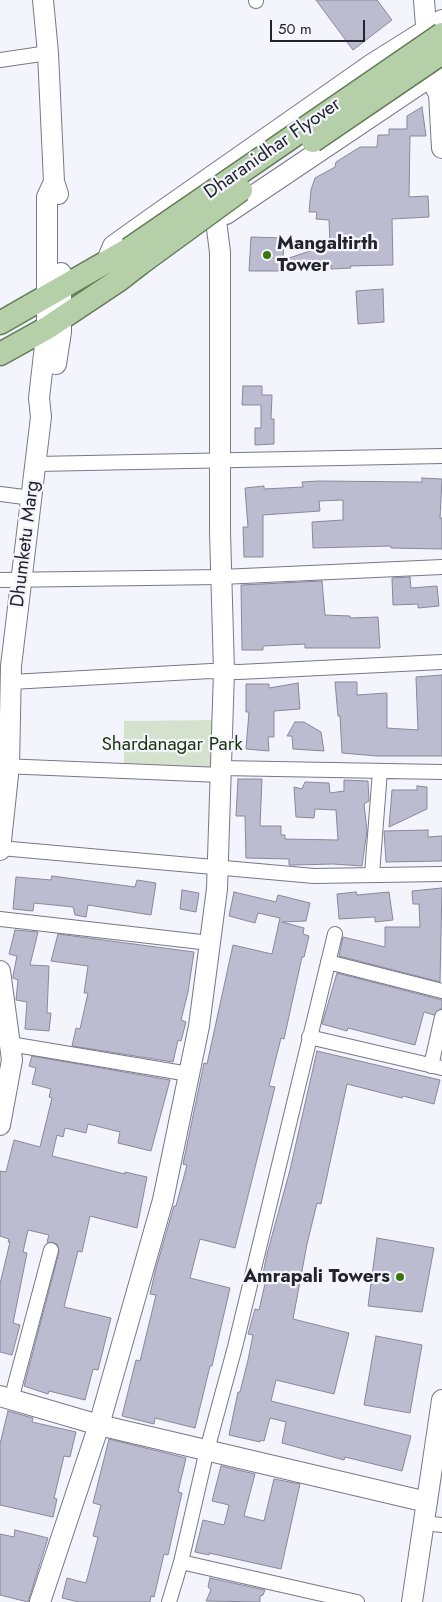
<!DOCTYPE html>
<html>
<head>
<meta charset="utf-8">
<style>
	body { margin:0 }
	#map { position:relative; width:442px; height:1602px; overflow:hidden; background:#f4f4fd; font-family:Jost,sans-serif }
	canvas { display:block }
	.scale { position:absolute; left:270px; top:20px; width:95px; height:22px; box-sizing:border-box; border:2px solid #23232b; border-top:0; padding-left:6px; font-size:15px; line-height:18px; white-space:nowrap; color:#23232b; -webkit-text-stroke:4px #f4f4fd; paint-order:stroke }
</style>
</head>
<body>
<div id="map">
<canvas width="442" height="1602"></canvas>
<div class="scale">50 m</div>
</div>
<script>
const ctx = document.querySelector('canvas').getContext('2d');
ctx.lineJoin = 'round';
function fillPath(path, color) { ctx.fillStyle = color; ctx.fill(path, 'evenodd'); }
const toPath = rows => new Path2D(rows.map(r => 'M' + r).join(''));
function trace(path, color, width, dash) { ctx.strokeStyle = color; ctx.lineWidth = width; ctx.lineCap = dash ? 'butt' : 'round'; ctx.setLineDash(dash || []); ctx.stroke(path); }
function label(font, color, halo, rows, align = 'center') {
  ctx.font = font + ' Jost,sans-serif'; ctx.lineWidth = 4.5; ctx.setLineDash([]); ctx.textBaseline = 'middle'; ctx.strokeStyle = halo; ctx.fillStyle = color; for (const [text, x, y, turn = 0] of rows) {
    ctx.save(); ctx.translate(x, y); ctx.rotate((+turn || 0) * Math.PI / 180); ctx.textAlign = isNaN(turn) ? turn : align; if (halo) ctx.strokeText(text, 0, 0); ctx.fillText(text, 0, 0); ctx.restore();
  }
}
const green = toPath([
	[220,720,218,770,124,768,124,721]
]);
const building = toPath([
	[316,0,377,0,392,20,353,50,316,0],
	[422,107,426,136,410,136,409,197,428,196,429,217,392,219,393,265,350,266,351,268,331,269,331,265,283,266,283,271,249,271,251,237,284,238,283,260,310,251,314,243,330,244,329,220,316,219,317,212,309,212,311,190,315,178,335,167,336,162,360,147,377,147,378,135,389,135,389,129,407,129,407,116,422,107],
	[383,289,384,322,358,324,356,291,383,289],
	[243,386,262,386,262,395,272,395,271,419,274,419,274,444,255,445,255,428,261,428,261,405,242,405,243,386],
	[422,478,442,479,440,518,442,518,442,549,391,548,391,546,313,548,312,522,343,520,343,500,319,501,320,511,263,515,263,557,244,557,243,527,248,527,245,488,264,486,264,489,303,487,302,482,319,481,422,482,422,478],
	[410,577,411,588,437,586,439,606,418,608,418,604,393,605,392,578,410,577],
	[322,581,325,615,350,616,350,618,378,617,380,648,305,648,305,644,263,646,263,650,242,650,241,585,322,581],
	[442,675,442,756,377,756,342,753,340,716,338,716,335,682,357,682,357,695,387,693,387,728,418,730,416,677,442,675],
	[298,683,300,709,274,711,274,737,268,737,269,751,246,749,249,712,246,712,246,684,269,684,269,688,298,683],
	[295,722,304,722,321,732,324,751,293,749,292,736,287,736,295,722],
	[238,779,262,779,260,826,281,826,281,835,285,835,285,839,338,840,336,810,315,809,314,818,296,817,294,787,302,789,305,782,329,783,330,793,344,791,344,780,368,781,369,801,364,804,367,831,362,866,333,864,294,865,289,865,289,859,246,858,245,816,236,816,238,779],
	[417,786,427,787,427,809,389,827,392,790,417,790,417,786],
	[428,830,428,837,442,836,442,861,386,862,384,831,428,830],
	[52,876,135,887,137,880,156,883,151,915,88,905,86,917,75,915,73,907,34,903,33,911,13,909,16,877,51,880,52,876],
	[442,888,440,982,339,956,343,937,385,947,385,927,420,927,419,904,413,904,412,891,442,888],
	[182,890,199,893,196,912,180,909,182,890],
	[234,892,276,902,278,895,310,903,306,921,282,922,304,928,303,934,309,936,304,957,302,957,284,1039,281,1038,269,1086,275,1087,235,1248,200,1239,190,1278,230,1288,212,1366,210,1366,195,1428,155,1418,154,1424,122,1416,136,1360,140,1361,156,1295,150,1294,156,1268,174,1206,176,1206,187,1165,183,1164,204,1063,207,1064,233,945,272,954,280,918,258,913,255,923,229,916,234,892],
	[356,892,357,895,389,892,393,920,375,922,375,917,339,919,337,894,356,892],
	[15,930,38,932,30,965,49,966,47,1013,51,1013,49,1031,25,1029,27,1002,16,1000,18,980,13,978,13,976,17,956,9,954,15,930],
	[58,934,194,952,188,992,181,1020,186,1022,181,1041,178,1040,173,1062,72,1046,76,1028,80,1029,88,993,84,993,88,966,51,961,58,934],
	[337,973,442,1000,442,1008,434,1015,424,1012,415,1045,348,1028,347,1031,322,1024,337,973],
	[317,1051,440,1080,434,1104,403,1096,402,1098,347,1084,321,1204,317,1203,307,1244,293,1319,349,1333,334,1394,276,1380,271,1401,411,1436,402,1471,345,1457,344,1460,282,1443,286,1422,270,1418,264,1441,260,1440,260,1442,229,1435,238,1392,240,1392,248,1360,253,1335,248,1334,255,1309,259,1310,265,1284,261,1283,267,1254,290,1170,317,1051],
	[32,1056,170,1080,151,1151,118,1143,120,1132,88,1124,86,1133,65,1128,63,1137,57,1135,52,1156,125,1174,125,1172,147,1177,137,1228,90,1216,82,1252,78,1251,64,1307,111,1318,98,1370,93,1369,85,1400,49,1391,48,1394,24,1386,59,1252,57,1244,47,1242,49,1235,28,1230,23,1252,27,1253,13,1323,20,1325,12,1355,0,1352,0,1284,10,1242,8,1242,9,1239,0,1236,0,1171,6,1172,14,1140,40,1147,52,1098,49,1097,51,1089,32,1084,36,1068,29,1066,32,1056],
	[377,1238,434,1248,422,1312,368,1306,377,1238],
	[376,1336,422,1345,410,1413,364,1405,376,1336],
	[8,1411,33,1418,32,1422,76,1432,70,1457,64,1456,54,1498,57,1499,53,1517,0,1505,0,1444,8,1411],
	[109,1439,186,1458,178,1492,182,1493,168,1555,164,1554,154,1597,151,1596,150,1602,79,1602,62,1598,67,1578,86,1583,98,1537,93,1536,101,1505,93,1503,109,1439],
	[221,1466,255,1474,244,1516,264,1521,274,1479,300,1484,281,1569,209,1553,209,1555,195,1552,203,1520,224,1525,229,1505,212,1501,221,1466],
	[15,1530,48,1538,28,1602,0,1595,0,1534,14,1537,15,1530],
	[210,1578,265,1590,263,1595,260,1596,260,1602,206,1601,211,1590,208,1587,210,1578]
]);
const street = toPath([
	[256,0,256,1],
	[0,60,48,53],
	[36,464,442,456],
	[0,494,32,498],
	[0,580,221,577,442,567],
	[11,682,211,671,239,672,442,662],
	[2,766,221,775],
	[221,768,442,772],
	[0,848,314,876,442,874],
	[372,874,380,771],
	[0,919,210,943],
	[328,962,442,991],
	[309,1037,442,1068],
	[10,1044,189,1074],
	[431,1066,442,1017],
	[11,1400,51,1250],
	[424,1523,442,1525],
	[181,1562,357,1602],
	[169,1602,181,1562,207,1450,235,1347,335,934]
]);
const secondary = toPath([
	[43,0,48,53,54,182,58,194],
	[424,0,430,77,439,94],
	[442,83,439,94,442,148],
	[226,214,442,69],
	[106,263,113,246,155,216,372,64,442,20],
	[56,364,61,332,61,273],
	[0,850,9,766,11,666,41,417,39,398,47,328,47,197,54,182],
	[0,971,12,1060,0,1125],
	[0,1396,99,1425,427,1502],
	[40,1602,99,1425,163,1200,199,1026,217,889,224,671,220,532,220,252,216,221],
	[412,1602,442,1400]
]);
const primary = toPath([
	[0,323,129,249],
	[0,354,47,328,119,280,141,263]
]);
const primaryBridge = toPath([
	[313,141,442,53],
	[129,249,442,34],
	[141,263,241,190]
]);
const markers = [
	[267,255,5,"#3a760c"],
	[400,1277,5,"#3a760c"]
];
const streetNames = [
	["Dharanidhar Flyover",273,149,-35],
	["Dhumketu Marg",26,544,-83]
];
const poiNames = [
	["Mangaltirth",277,244],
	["Tower",277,266],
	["Amrapali Towers",390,1277,"right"]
];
const parkNames = [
	["Shardanagar Park",172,745]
];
fillPath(green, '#d3e1cd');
fillPath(building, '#bcbcd0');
trace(building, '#88889b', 1);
trace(street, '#78778a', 16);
trace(secondary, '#78778a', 22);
trace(primary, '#627e57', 25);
trace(street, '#fff', 14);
trace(secondary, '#fff', 20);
trace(primary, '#b5cfa9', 22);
trace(primaryBridge, '#627e57', 25, []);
trace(primaryBridge, '#b5cfa9', 22);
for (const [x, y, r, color] of markers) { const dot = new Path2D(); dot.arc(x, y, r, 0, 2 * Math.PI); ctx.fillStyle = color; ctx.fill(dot); trace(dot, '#f4f4fd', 2); }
label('19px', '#23232b', '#f4f4fd', streetNames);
label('bold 19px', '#23232b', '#f4f4fd', poiNames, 'left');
label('19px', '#19330a', '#f4f4fd', parkNames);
</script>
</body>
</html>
